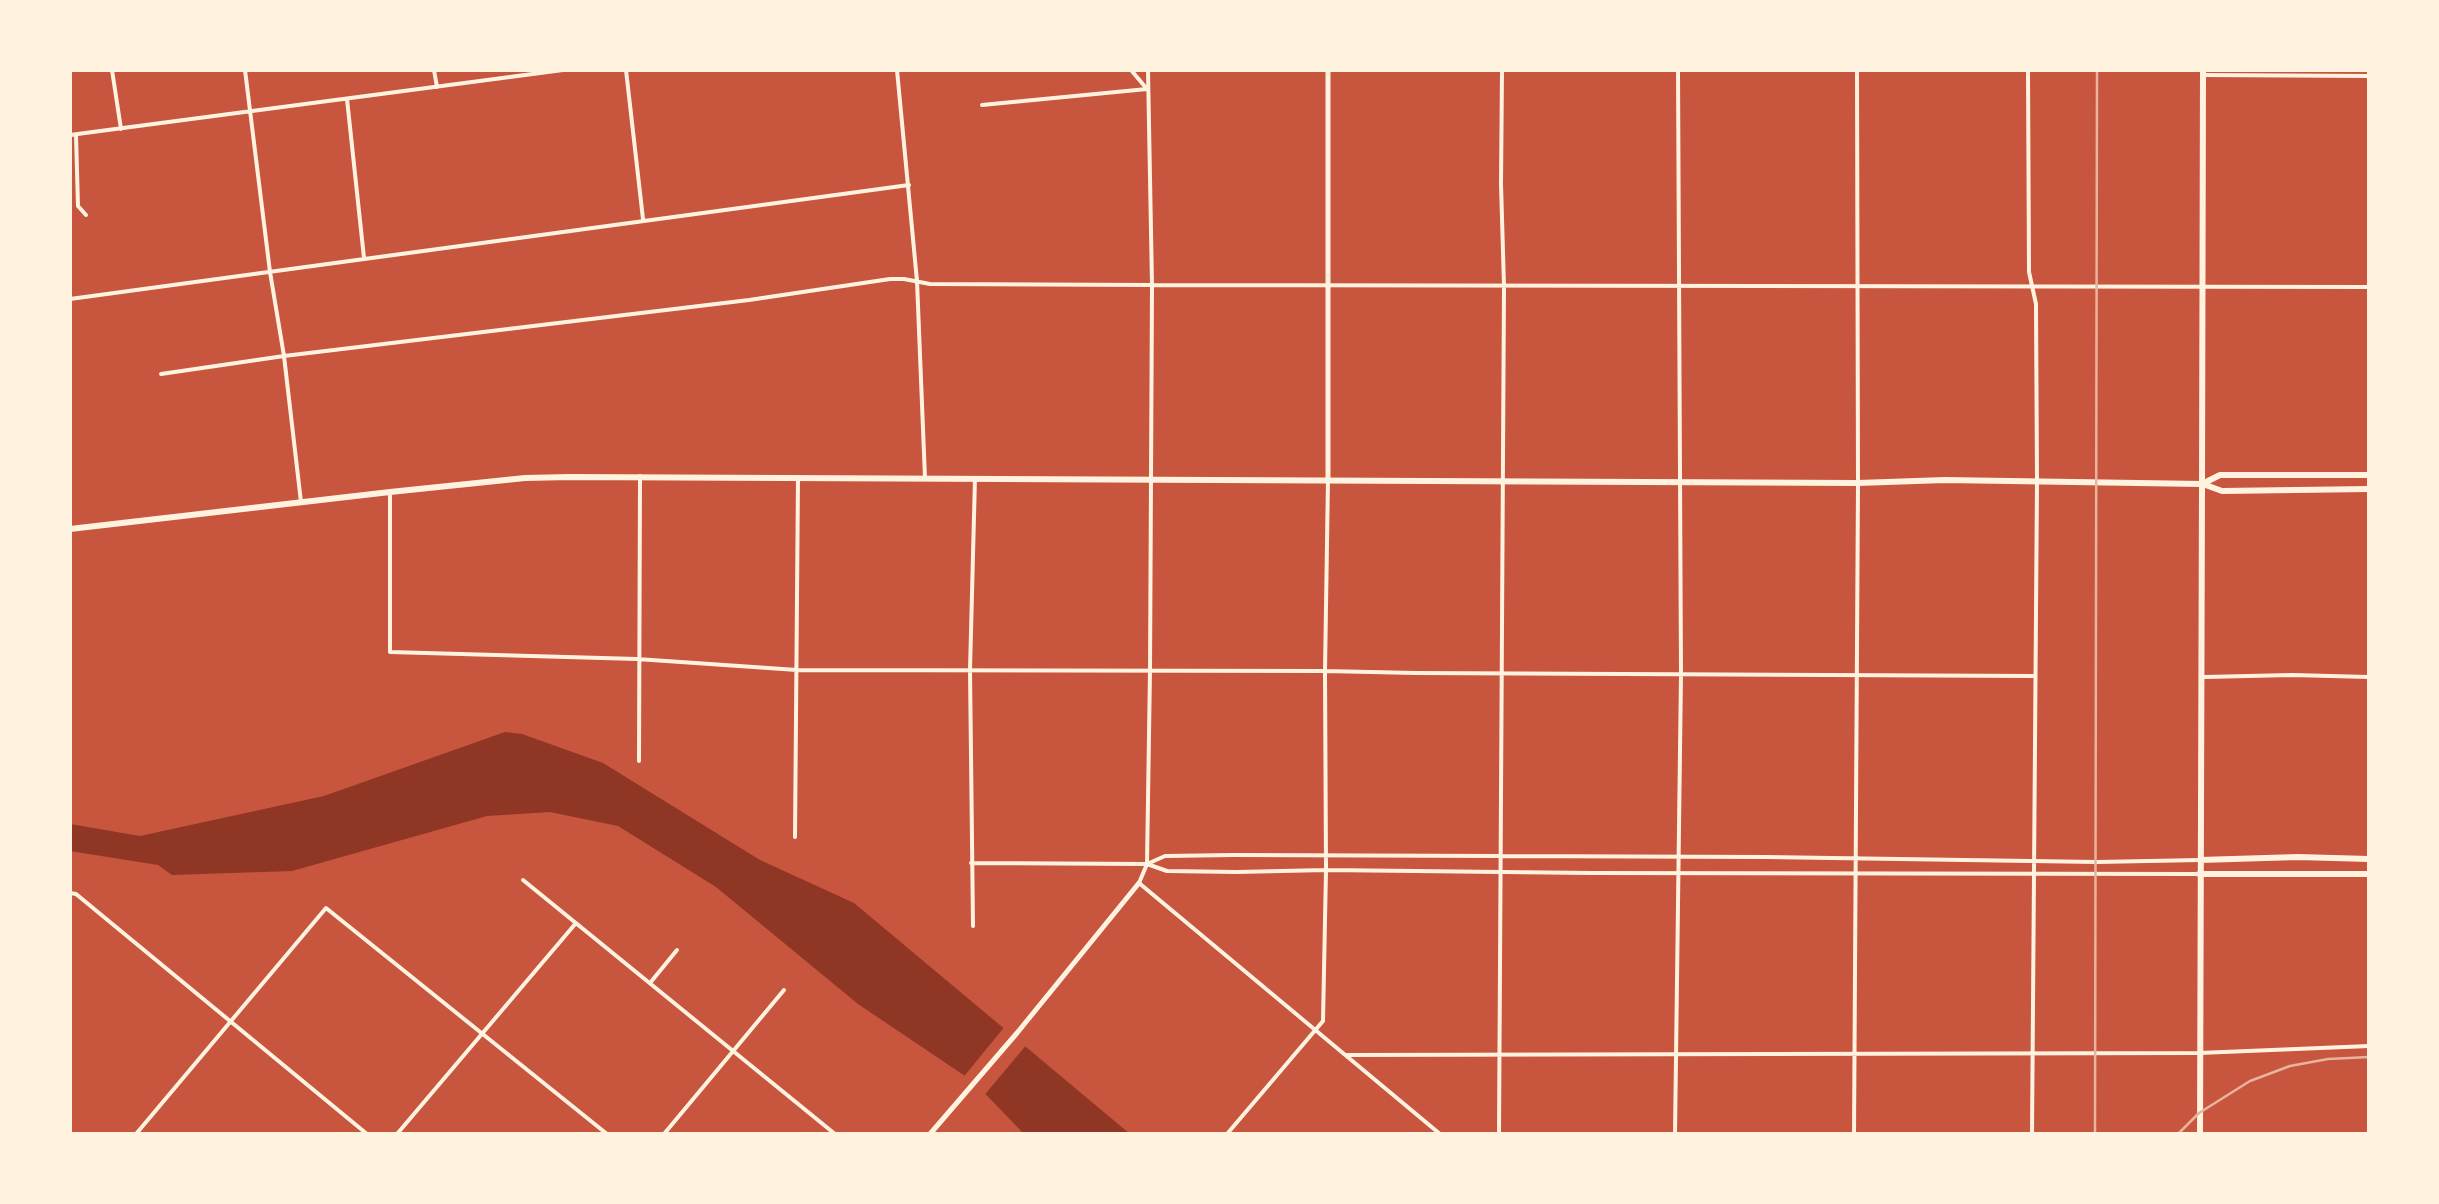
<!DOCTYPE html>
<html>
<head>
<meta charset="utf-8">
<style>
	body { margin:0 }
	#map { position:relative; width:2439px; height:1204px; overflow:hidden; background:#c8553d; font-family:"IBM Plex Sans",sans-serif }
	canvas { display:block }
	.frame { position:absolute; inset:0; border:72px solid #fff3e0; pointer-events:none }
</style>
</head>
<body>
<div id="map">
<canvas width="2439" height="1204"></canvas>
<div class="frame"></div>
</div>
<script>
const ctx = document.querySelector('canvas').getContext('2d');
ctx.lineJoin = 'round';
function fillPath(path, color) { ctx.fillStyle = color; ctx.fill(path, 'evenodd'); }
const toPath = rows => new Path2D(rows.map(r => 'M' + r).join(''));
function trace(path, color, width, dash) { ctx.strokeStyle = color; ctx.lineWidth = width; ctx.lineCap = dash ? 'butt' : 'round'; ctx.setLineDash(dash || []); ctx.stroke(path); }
const water = toPath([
	[505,732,522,734,603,763,760,860,854,903,1130,1134,1024,1134,974,1082,858,1004,716,887,618,826,550,812,487,816,292,871,172,875,158,865,70,851,70,824,140,836,324,796]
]);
const pier = toPath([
	[1006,1025,1028,1043,982,1098,961,1080]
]);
const minor = toPath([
	[112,70,121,129],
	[245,70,270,272,284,356,301,502],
	[434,70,437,87],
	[626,70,643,219],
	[897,70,917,281,925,478],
	[1131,70,1147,89],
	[1148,70,1152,285,1150,671,1147,864,1139,883,1440,1134],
	[2028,70,2029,272,2036,304,2037,482,2032,1134],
	[2204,75,2369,76],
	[347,99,364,258],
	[982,105,1147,89],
	[70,135,563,70],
	[76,135,78,206,86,215],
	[70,299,909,185],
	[161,374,284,356,749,300,890,279,904,279,930,284,1152,285,2369,287],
	[390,492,390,652,637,659,797,670,1325,671,1416,673,2035,676],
	[2204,677,2292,675,2369,677],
	[639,761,640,476],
	[795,837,798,477],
	[971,863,1147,864,1167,871,1237,872,1326,870,1591,873,2199,874],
	[1147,864,1165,856,1234,855,1766,857,2097,862,2200,860],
	[523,880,835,1134],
	[70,893,76,894,367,1134],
	[973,926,970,670,975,478],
	[650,983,677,950],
	[1346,1055,2199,1053,2369,1046],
	[136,1134,326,908,607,1134],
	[397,1134,576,923],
	[664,1134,784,990],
	[1227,1134,1323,1021,1326,870,1325,671,1328,479],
	[1499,1134,1504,286,1501,184,1502,70],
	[1675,1134,1681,674,1678,70],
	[1854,1134,1858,483,1857,70]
]);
const tertiary = toPath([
	[1328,479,1328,70],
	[930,1134,1017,1033,1139,883]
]);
const secondary = toPath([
	[2202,484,2220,475,2369,475],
	[2203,484,2222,491,2369,489],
	[2200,860,2298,857,2369,859],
	[2199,874,2369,874],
	[2200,1134,2202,484]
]);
const primary = toPath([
	[70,529,390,492,525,478,570,477,1858,483,1945,480,2202,484,2203,70]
]);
const rail = toPath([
	[2095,1134,2097,70],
	[2178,1134,2199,1113,2250,1081,2290,1066,2328,1059,2369,1057]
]);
fillPath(water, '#8f3625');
fillPath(pier, '#c8553d');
trace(minor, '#fff3e0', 4);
trace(tertiary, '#fff3e0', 5);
trace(secondary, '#fff3e0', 6);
trace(primary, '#fff3e0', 6);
trace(rail, '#e9b49f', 2.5);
</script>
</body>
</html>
